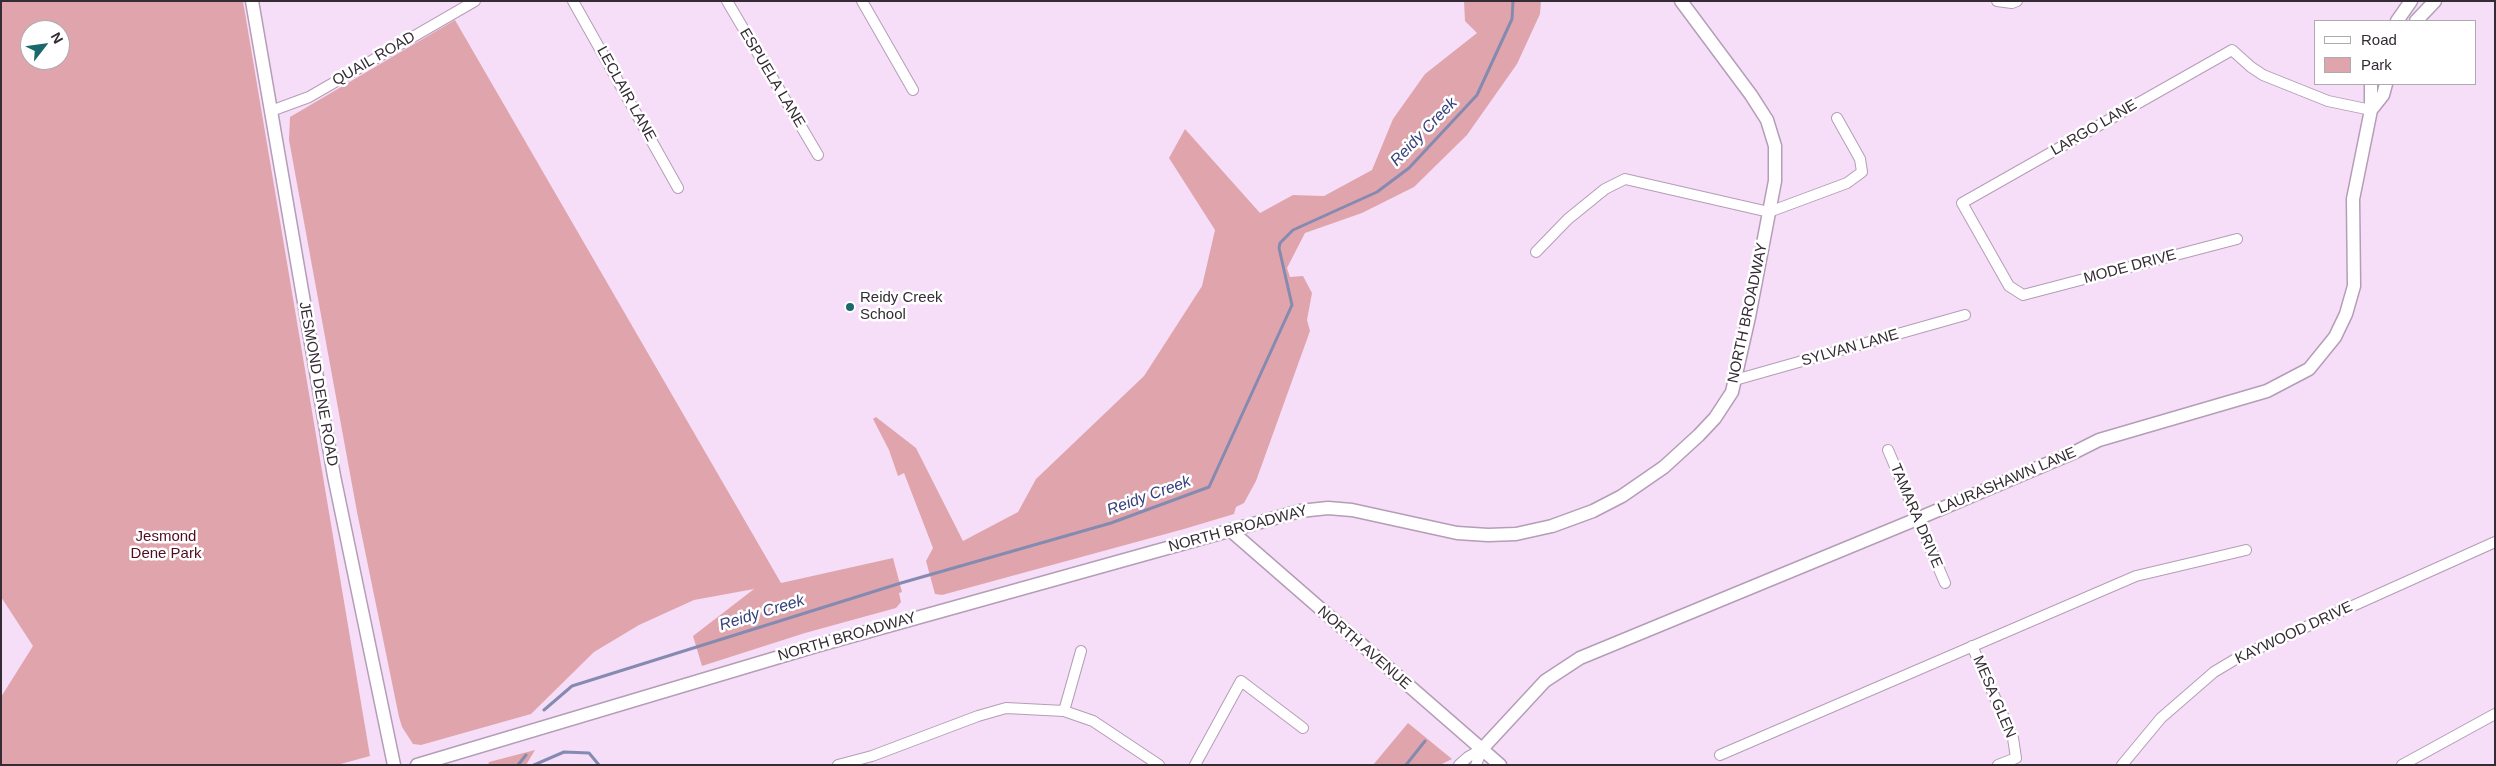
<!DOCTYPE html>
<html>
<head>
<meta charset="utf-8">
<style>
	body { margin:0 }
	#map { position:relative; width:2496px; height:766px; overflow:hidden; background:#f6def9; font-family:Helvetica,sans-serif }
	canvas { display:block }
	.frame { position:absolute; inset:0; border:2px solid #342b35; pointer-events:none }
	.legend { position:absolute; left:2314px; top:20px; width:162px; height:65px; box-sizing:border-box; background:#fff; border:1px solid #aeaaae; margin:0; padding:6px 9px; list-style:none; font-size:15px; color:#342b35 }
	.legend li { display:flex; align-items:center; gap:10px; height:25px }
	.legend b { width:25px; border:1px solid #aeaaae }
	.north { position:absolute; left:20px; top:20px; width:50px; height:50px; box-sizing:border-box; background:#fff; border:1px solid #aeaaae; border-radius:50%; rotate:60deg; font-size:14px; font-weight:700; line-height:20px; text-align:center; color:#342b35 }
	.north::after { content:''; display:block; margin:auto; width:18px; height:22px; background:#1a676c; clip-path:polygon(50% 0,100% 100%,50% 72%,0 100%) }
</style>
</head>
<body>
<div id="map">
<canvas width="2496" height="766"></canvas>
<div class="frame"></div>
<ul class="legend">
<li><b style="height:6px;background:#fff"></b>Road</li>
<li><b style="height:14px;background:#e0a5ac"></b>Park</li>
</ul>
<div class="north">N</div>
</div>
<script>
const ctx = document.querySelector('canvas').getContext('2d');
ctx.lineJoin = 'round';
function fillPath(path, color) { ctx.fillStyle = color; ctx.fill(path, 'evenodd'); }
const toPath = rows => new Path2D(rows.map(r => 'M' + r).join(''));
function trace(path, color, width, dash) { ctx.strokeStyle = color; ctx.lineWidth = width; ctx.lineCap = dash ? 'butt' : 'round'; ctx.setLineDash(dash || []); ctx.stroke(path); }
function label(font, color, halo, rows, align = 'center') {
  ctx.font = font + ' Helvetica,sans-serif'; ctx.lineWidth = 5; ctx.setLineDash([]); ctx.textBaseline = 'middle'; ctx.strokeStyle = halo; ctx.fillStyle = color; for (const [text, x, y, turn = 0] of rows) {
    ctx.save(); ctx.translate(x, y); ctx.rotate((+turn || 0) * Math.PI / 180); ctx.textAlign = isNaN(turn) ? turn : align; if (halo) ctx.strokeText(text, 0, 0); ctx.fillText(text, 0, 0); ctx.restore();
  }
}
const green = toPath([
	[1,1,243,1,370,756,337,765,1,765,1,697,33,646,1,597],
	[30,30,60,30,60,60,30,60],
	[1464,1,1541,1,1540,14,1517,64,1467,135,1414,187,1362,213,1305,233,1287,268,1290,277,1303,276,1312,293,1307,320,1310,331,1256,481,1244,503,1236,507,1234,514,1184,529,942,595,935,594,926,561,933,548,904,473,898,476,889,450,873,419,876,417,916,448,963,541,1018,512,1036,479,1144,376,1202,286,1215,230,1169,158,1185,129,1260,213,1293,195,1324,196,1372,170,1393,119,1425,74,1477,33,1465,21],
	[455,20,781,583,893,558,902,592,899,593,901,602,896,608,805,633,702,666,693,636,754,589,694,600,639,625,594,652,531,714,421,745,413,744,402,727,399,717,357,512,289,140,290,117],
	[1408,723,1452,759,1440,765,1373,765],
	[535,750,526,765,488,765,489,762]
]);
const stream = toPath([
	[544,710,572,686,901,583,1111,523,1209,487,1292,305,1279,248,1280,243,1293,230,1377,192,1409,168,1477,95,1512,19,1513,1],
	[518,765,526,755],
	[534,765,564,752,589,753,599,765],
	[1406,765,1425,741]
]);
const minor = toPath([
	[573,1,678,188],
	[727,1,818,155],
	[862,1,913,90],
	[1997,1,2012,3,2017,1],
	[271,111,309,97,475,1],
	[2237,239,2023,295,2009,286,1962,203,2232,50,2251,67,2263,75,2328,101,2371,110],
	[1536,252,1568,219,1605,189,1625,179,1769,212,1847,183,1862,172,1860,159,1837,118],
	[1735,380,1965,315],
	[1888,450,1945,583],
	[1972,646,2013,738,2016,758,1998,765],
	[1064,711,1081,651],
	[1720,755,2136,576,2246,550],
	[838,765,872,756,978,716,1006,708,1064,711,1093,721,1159,765],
	[1195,765,1241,681,1303,728],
	[1459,765,1468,757,1482,749],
	[1476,765,1482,749],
	[2122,765,2161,718,2214,672,2239,657,2495,542],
	[2402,765,2495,714]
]);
const tertiary = toPath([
	[252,1,334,476,394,765],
	[2397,21,2411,1],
	[2416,21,2435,1],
	[2371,110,2383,95,2386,84],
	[1230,530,1500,765],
	[1482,749,1545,681,1580,658,1917,519,2075,452,2099,440,2267,391,2309,369,2335,337,2346,314,2354,286,2353,199,2371,110,2371,84],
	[417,765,816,646,1300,511,1328,508,1352,510,1457,533,1488,535,1516,534,1552,526,1593,511,1622,496,1664,467,1699,435,1715,418,1732,392,1749,317,1775,181,1775,146,1767,120,1751,95,1681,1]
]);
const markers = [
	[850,307,5,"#1a676c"]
];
const streetNames = [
	["QUAIL ROAD",374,59,-30],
	["ESPUELA LANE",772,78,59],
	["LECLAIR LANE",626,94,61],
	["LARGO LANE",2094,128,-30],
	["MODE DRIVE",2130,267,-15],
	["NORTH BROADWAY",1748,313,-78],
	["SYLVAN LANE",1850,348,-16],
	["JESMOND DENE ROAD",318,384,80],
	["LAURASHAWN LANE",2007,481,-23],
	["TAMARA DRIVE",1916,516,67],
	["NORTH BROADWAY",1238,529,-15],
	["KAYWOOD DRIVE",2294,633,-25],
	["NORTH BROADWAY",847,637,-16],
	["NORTH AVENUE",1364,648,41],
	["MESA GLEN",1994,697,67]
];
const poiNames = [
	["Reidy Creek",860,298],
	["School",860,315]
];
const parkNames = [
	["Jesmond",166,537],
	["Dene Park",166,554]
];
const waterNames = [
	["Reidy Creek",1424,132,-46],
	["Reidy Creek",1149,496,-20],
	["Reidy Creek",762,613,-17]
];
fillPath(green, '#e0a5ac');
trace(stream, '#848ab0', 3);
trace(minor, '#b49db6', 12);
trace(tertiary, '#b49db6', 15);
trace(minor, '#fff', 10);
trace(tertiary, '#fff', 12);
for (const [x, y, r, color] of markers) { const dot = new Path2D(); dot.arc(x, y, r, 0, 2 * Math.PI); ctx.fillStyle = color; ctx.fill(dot); trace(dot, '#fff', 2); }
label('15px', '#342b35', '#fff', streetNames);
label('15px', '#342b35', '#fff', poiNames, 'left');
label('15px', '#520b1e', '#fff', parkNames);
label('italic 16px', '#36407c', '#fff', waterNames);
</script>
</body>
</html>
